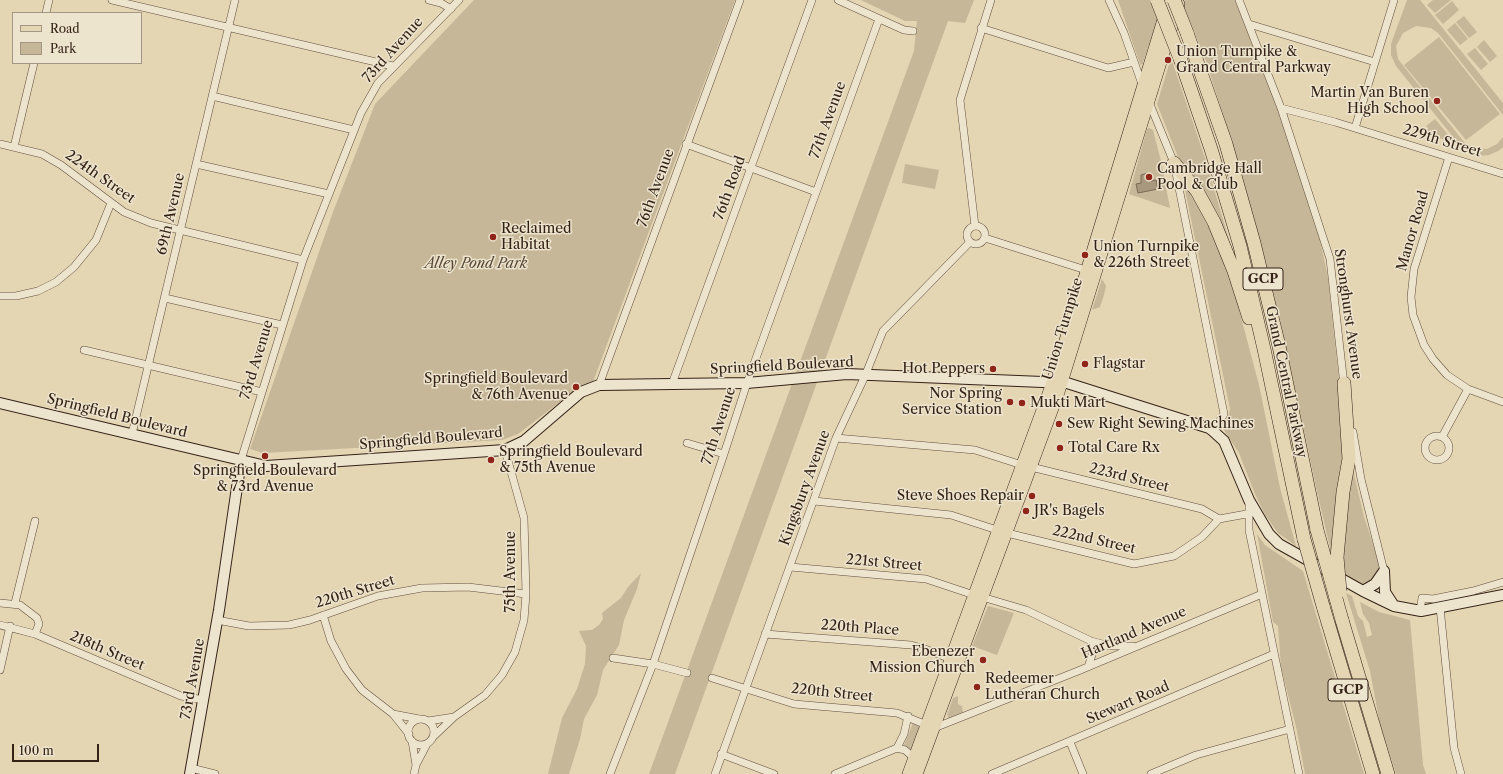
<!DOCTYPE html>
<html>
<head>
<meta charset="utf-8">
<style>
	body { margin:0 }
	#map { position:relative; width:1503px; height:774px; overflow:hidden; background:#e4d5b3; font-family:"Libre Caslon Text",serif }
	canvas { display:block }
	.legend { position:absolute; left:12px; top:12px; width:130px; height:52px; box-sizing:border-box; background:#ede4ce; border:1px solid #a39685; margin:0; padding:5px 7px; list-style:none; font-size:12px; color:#342217 }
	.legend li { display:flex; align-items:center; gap:8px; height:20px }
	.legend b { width:20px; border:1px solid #a39685 }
	.scale { position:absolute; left:12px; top:744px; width:87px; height:18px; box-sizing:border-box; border:2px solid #342217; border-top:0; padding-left:5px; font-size:12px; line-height:14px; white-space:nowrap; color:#342217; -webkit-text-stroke:3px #ede4ce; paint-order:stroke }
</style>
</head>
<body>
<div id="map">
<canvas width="1503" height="774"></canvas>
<ul class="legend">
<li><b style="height:5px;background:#e4d5b3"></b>Road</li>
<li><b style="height:11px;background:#c6b798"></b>Park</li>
</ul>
<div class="scale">100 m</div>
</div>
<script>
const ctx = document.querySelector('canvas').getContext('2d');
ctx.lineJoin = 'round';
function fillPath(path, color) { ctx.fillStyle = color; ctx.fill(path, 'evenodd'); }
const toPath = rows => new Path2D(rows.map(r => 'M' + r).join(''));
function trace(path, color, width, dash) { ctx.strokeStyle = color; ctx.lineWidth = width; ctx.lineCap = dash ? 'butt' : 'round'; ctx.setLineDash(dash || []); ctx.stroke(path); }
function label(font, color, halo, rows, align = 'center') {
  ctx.font = font + ' "Libre Caslon Text",serif'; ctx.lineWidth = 3; ctx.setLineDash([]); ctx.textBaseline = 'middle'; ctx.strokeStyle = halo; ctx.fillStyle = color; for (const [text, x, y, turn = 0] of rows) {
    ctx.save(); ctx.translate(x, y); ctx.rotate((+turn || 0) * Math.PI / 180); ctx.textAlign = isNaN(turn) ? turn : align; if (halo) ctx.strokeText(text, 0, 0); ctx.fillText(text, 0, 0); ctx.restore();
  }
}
const green = toPath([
	[474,0,735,0,593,382,578,388,518,434,502,440,263,453,250,449,333,212,375,104],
	[861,0,974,0,965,23,948,21,675,774,649,774,914,51,917,21,905,21],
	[1118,0,1164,0,1142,65,1140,64],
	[1185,0,1235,0,1283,118,1320,240,1328,278,1347,454,1333,553,1331,552,1318,496,1281,323,1242,175,1206,61,1183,4],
	[1407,0,1420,0,1503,103,1503,115,1438,33,1431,28,1416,26,1403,33,1396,46,1398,59,1464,142,1474,148,1487,149,1497,144,1503,137,1503,147,1498,151,1489,155,1479,156,1462,148,1396,66,1391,55,1391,44],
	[1433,0,1451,0,1435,13,1427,5],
	[1452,1,1459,10,1443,24,1435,15],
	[1464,16,1477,32,1469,38,1456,22],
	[1455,23,1468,39,1460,45,1447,30],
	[1439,37,1500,114,1466,140,1404,65],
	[1484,40,1497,56,1490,62,1477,47],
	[1475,48,1488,64,1481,70,1467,54],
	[1171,58,1205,158,1234,257,1178,157,1157,104],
	[1435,119,1450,137,1449,141,1426,134,1428,128,1426,126],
	[1149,128,1153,130,1161,161,1170,208,1129,194,1147,129],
	[905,164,939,170,935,189,902,183],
	[1187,183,1225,257,1259,385,1280,488,1296,546,1278,533,1264,513,1255,494,1239,453,1224,430,1224,426,1228,418,1230,409,1184,185],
	[1102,279,1106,286,1104,295,1100,307,1092,310],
	[1353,470,1364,517,1381,568,1369,585,1361,584,1343,574,1342,533],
	[1257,534,1265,545,1303,571,1364,774,1305,774,1297,731,1281,667,1278,626,1273,622],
	[641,573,637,589,624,620,619,645,603,670,597,695,584,719,580,739,569,774,548,774,562,718,577,689,585,664,586,646,579,631,592,630,599,625,603,619,602,613,621,598,628,587],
	[1346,593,1352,596,1358,616,1363,621,1367,637,1372,635,1369,623,1363,614,1360,602,1379,612,1410,620,1423,765,1426,774,1396,774,1380,724,1370,671],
	[988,606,1014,613,997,655,972,646],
	[958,696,958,704,962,706,963,713,950,719,947,715,953,698],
	[913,723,920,726,911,751,904,745]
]);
const water = toPath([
	[1148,173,1151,181,1156,180,1158,189,1138,193,1136,184,1141,183,1141,175,1148,173]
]);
const street = toPath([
	[112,0,393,66],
	[429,0,441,3,451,9],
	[838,0,904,30,913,31],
	[1109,0,1124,33,1143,87],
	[1239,0,1281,108,1330,259,1344,385],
	[46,13,49,0],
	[1249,24,1375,62],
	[981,28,1108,68,1134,62],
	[212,96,354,130],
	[1149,102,1174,163,1224,414,1213,431],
	[1281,108,1335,122,1503,174],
	[1355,128,1394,0],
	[0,144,42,154,61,165,124,212,151,223,303,260],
	[686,144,816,192],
	[14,147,34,63],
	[1449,157,1414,269,1411,297,1413,315,1424,345,1433,359,1447,375,1468,389,1503,402],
	[196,164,329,194],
	[975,226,960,100,991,0],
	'967 235a9 9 0 1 1 18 0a9 9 0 1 1-18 0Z',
	[985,238,1089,271],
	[0,296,16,296,38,291,56,282,74,267,96,240,111,203],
	[165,298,282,325],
	[84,350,262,392],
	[672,384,812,0],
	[599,385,740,0],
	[1353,432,1361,479,1384,571],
	[132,434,235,0],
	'1425 448a12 12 0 1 1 24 0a12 12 0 1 1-24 0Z',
	[1442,437,1468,389],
	[836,438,975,450,1022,465],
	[687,443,724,454],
	[241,460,303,260,361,113,378,83,459,0],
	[1031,467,1202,509,1219,519],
	[814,501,951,515,997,530],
	[1249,501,1249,530,1299,774],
	[1007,533,1134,564,1174,556,1202,537,1219,519,1252,513],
	[790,567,926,579,974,595],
	[982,597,1026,610,1091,641,1110,646,1133,646],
	[0,603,20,605,37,618,39,624,35,634],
	[15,603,35,521],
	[1440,607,1454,748,1461,774],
	[1420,611,1422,598,1433,599,1473,591,1503,582],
	[323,615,331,641,346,669,362,690,393,714],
	[217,620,249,626,289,625,310,620,378,596,422,588,468,587,526,594],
	[0,625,35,634,181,696,204,700],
	[765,634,911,645,925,649,951,659],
	[613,658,653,664,687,673],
	[1088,667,1092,655,1091,641],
	[0,670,10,626],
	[712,678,794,704,897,713,934,728,1078,671,1262,594],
	[454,717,485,695,502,675,515,652,524,620,526,594,524,518,505,450],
	'408 732a13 13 0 1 1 26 0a13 13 0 1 1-26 0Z',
	[428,721,454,717,434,736],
	[409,734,393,714,419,719],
	[412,741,416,765,427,744],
	[1070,742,1083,774],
	[897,748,904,734,908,716],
	[721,754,774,774],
	[191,768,215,774],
	[414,774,416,765],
	[610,774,653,664,724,454,747,383,879,19],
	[715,774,836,438,865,376,883,331,970,242],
	[835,774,897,748,905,750,914,758],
	[992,774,1274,654],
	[1151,774,1196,755,1290,729]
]);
const secondary = toPath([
	[0,403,266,466,505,450,524,441,581,392,599,385,747,383,847,374,1067,383,1209,428,1213,431,1224,441,1249,500,1269,534,1279,544,1363,591,1394,606,1421,611,1503,595],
	[1384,571,1385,592,1394,606],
	[1363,591,1375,584,1384,571],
	[190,774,219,610,241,460]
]);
const primary = toPath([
	[908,774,1052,383,1169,0],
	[917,774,1059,392,1179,4]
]);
const highway = toPath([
	[1187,33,1226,144,1254,243,1279,346,1317,530],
	[1181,61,1211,149,1240,246,1264,349,1304,539],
	[1174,163,1197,191,1214,222,1234,271,1249,318],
	[1337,557,1343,492,1349,459,1344,383],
	[1323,606,1373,774],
	[1342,620,1388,774]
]);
const highwayBridge = toPath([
	[1157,0,1181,61],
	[1174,0,1187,33],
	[1317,530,1342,620],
	[1304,539,1323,606],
	[1337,557,1340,591]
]);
const markers = [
	[1168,60,4,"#8f2418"],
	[1437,101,4,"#8f2418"],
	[1149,177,4,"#8f2418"],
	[493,237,4,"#8f2418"],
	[1085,255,4,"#8f2418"],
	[1085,364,4,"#8f2418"],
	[993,369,4,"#8f2418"],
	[576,387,4,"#8f2418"],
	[1010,402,4,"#8f2418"],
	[1022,403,4,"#8f2418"],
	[1059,424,4,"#8f2418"],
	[1060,448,4,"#8f2418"],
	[265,456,4,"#8f2418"],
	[491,460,4,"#8f2418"],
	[1032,496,4,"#8f2418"],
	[1026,511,4,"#8f2418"],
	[983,660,4,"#8f2418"],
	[977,687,4,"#8f2418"]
];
const shields = [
	[1263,279,40],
	[1348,690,40]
];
const shieldNames = [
	["GCP",1263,279],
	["GCP",1348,690]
];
const streetNames = [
	["73rd Avenue",393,50,-48],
	["77th Avenue",828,120,-70],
	["229th Street",1442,141,17],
	["224th Street",100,177,35],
	["76th Avenue",656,188,-70],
	["76th Road",730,188,-70],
	["69th Avenue",171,214,-77],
	["Manor Road",1413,231,-74],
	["Stronghurst Avenue",1348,314,82],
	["Union Turnpike",1063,329,-73],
	["73rd Avenue",257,360,-73],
	["Springfield Boulevard",782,366,-3],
	["Grand Central Parkway",1286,382,78],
	["Springfield Boulevard",117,416,14],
	["77th Avenue",719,426,-72],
	["Springfield Boulevard",431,439,-5],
	["223rd Street",1129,478,14],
	["Kingsbury Avenue",805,488,-70],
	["222nd Street",1094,540,13],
	["221st Street",884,563,5],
	["75th Avenue",511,572,-90],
	["220th Street",355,592,-17],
	["220th Place",860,628,4],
	["Hartland Avenue",1134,633,-23],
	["218th Street",107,651,23],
	["73rd Avenue",193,679,-80],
	["220th Street",832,693,6],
	["Stewart Road",1128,703,-23]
];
const poiNames = [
	["Union Turnpike &",1176,52],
	["Grand Central Parkway",1176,68],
	["Martin Van Buren",1429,93,"right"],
	["High School",1429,109,"right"],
	["Cambridge Hall",1157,169],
	["Pool & Club",1157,185],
	["Reclaimed",501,229],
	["Habitat",501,245],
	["Union Turnpike",1093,247],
	["& 226th Street",1093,263],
	["Flagstar",1093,364],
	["Hot Peppers",985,369,"right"],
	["Springfield Boulevard",568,379,"right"],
	["& 76th Avenue",568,395,"right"],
	["Nor Spring",1002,394,"right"],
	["Service Station",1002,410,"right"],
	["Mukti Mart",1030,403],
	["Sew Right Sewing Machines",1067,424],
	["Total Care Rx",1068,448],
	["Springfield Boulevard",499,452],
	["& 75th Avenue",499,468],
	["Springfield Boulevard",265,471,"center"],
	["& 73rd Avenue",265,487,"center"],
	["Steve Shoes Repair",1024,496,"right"],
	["JR's Bagels",1034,511],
	["Ebenezer",975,652,"right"],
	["Mission Church",975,668,"right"],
	["Redeemer",985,679],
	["Lutheran Church",985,695]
];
const parkNames = [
	["Alley Pond Park",476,264]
];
fillPath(green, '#c6b798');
fillPath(water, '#a8987e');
trace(water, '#7a6955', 1);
trace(street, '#604f3e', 8);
trace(secondary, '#342217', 12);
trace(primary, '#342217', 12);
trace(highway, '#342217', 14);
trace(street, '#ede4ce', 7);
trace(secondary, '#ede4ce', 10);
trace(primary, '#e4d5b3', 11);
trace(highway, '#e4d5b3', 13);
trace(highwayBridge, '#342217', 14, []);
trace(highwayBridge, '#e4d5b3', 13);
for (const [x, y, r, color] of markers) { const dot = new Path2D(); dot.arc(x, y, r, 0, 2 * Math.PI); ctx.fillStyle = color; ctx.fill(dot); trace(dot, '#ede4ce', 1.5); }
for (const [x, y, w] of shields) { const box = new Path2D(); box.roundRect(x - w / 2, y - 11, w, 22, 3); ctx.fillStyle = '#ede4ce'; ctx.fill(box); trace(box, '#342217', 1); }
label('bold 13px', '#342217', null, shieldNames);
label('14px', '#342217', '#ede4ce', streetNames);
label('14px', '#342217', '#ede4ce', poiNames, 'left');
label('italic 14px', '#584737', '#ede4ce', parkNames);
</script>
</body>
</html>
